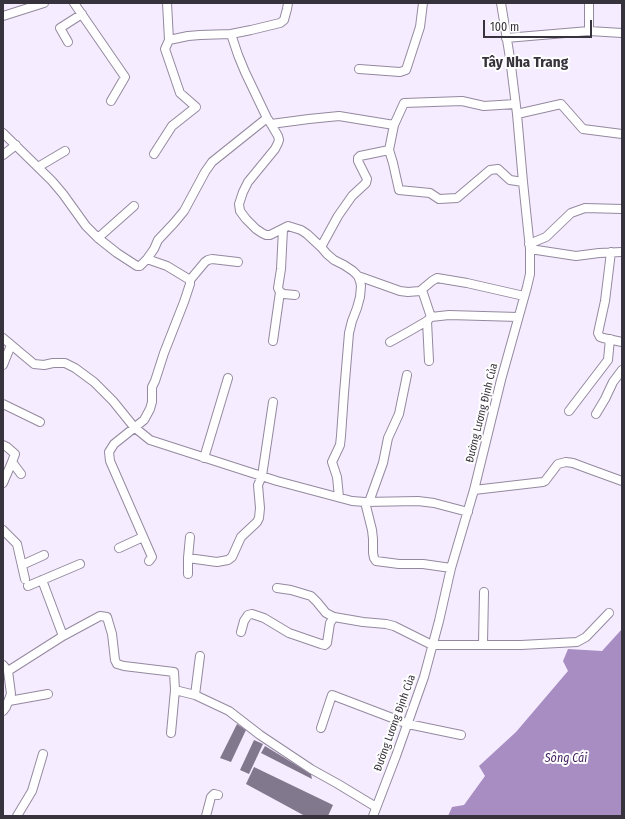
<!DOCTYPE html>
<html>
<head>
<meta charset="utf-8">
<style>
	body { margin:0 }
	#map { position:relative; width:625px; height:819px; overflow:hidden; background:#f5ecff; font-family:"Fira Sans Condensed",sans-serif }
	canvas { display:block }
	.frame { position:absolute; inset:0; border:4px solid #37333c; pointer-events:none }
	.scale { position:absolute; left:483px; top:20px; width:109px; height:18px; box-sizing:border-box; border:2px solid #37333c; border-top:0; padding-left:5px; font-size:12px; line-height:14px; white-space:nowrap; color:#37333c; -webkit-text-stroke:3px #fff; paint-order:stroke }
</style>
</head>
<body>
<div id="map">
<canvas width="625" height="819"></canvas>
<div class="frame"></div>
<div class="scale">100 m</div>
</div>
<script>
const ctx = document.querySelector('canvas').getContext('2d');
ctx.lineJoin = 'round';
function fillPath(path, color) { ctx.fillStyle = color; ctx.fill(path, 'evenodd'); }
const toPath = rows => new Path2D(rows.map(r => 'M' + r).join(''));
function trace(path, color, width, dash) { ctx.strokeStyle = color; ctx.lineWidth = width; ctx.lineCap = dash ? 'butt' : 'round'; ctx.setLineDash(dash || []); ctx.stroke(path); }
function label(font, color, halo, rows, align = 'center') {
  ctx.font = font + ' "Fira Sans Condensed",sans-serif'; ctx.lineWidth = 4; ctx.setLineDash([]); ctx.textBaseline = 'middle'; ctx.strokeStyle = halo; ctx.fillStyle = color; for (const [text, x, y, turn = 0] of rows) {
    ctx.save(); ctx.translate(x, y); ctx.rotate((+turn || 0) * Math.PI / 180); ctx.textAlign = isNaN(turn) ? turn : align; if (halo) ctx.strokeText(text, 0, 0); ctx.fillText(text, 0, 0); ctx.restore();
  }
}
const water = toPath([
	[622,629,622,816,448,816,452,807,464,805,485,776,479,766,516,732,568,671,563,661,568,649,602,651]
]);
const building = toPath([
	[237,724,246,730,231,762,220,758],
	[254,740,263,744,249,774,240,770],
	[265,746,311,774,312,779,261,753],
	[254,767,333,805,328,816,305,816,246,784]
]);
const minor = toPath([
	[74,3,125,77,111,101],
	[288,3,287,9,284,20,280,23,251,30,231,34,238,55,245,72,267,118,271,124,278,136,279,140,278,143,275,149,248,182,243,192,239,204,240,211,246,219,256,229,262,233,266,235,270,235,288,226,301,230,307,234,321,247,327,254,334,260,344,265,353,271,358,276,360,281,361,286,360,297,357,308,352,321,349,333,344,393,341,436,340,445,332,462,337,477,339,497],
	[589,3,589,31],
	[3,16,44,3],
	[506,38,589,31,622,33],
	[169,40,188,36,200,35,231,34],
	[68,42,60,28,82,14],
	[359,69,400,72,406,70,420,27,423,3],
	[517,114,561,104,583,129,622,134],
	[271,124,309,119,339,116,394,125,404,103,462,101,484,106,515,104],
	[394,125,389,150,393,163,399,190,430,193,439,199,457,198,490,170,498,169,510,180,523,182],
	[3,133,52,181,63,194,86,226,98,238,117,253,137,266,140,266,147,259,167,266,190,280,190,284,184,302,164,353,155,381,152,387,152,402,150,409,144,420,114,444,109,452,110,461,152,557,149,561],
	[154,154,172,126,196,107,180,93,165,49,169,40,167,3],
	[3,155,16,145],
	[38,167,65,151],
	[283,229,281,269,278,288,280,292,284,294,295,295],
	[98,238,134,206],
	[529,244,546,237,571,213,585,208,622,209],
	[321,247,338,216,352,196,366,183,367,179,358,161,358,158,360,156,389,150],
	[530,249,576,256,599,253,622,252],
	[611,252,605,301,598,333,600,337,603,338,622,342],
	[147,259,154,249,158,240,174,223,184,211,205,172,212,162,267,118],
	[358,276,400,291,408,292,420,291,432,281,437,278,467,283,524,296],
	[190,280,205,262,208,260,212,259,238,262],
	[422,290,431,317],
	[427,321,429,361],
	[3,338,34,364,44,365,53,363,65,363,75,368,94,382,113,401,134,427,150,440,277,481,352,501,365,502,418,501,434,503,468,512],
	[273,341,280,292],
	[390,342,408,332,427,321,431,317,449,315,518,317],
	[3,365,11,345],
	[3,404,40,422],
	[569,411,608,360,610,339],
	[596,414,605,399,613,382,622,370],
	[3,445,7,447,15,454,12,462,3,483],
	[204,458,228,378],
	[12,462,21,474],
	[474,490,543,482,545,481,558,464,566,462,573,463,589,469,622,481],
	[365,502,372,530,373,539,373,553,374,558,376,561,399,564,423,564,451,568],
	[369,502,383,463,388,438,399,414,407,375],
	[3,530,17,544,25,579],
	[119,548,143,537],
	[188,558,190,537],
	[22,565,44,555],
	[188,574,188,558,217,562,228,560,232,557,241,537,257,522,259,518,260,508,258,485,262,476,273,402],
	[42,580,63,636],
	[28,586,80,564],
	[277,588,291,590,311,596,317,602,326,613,334,617,363,622,386,624,394,626,432,645,521,645,577,642,586,637,609,613],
	[241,632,244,621,248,615,252,614,264,618,289,633,321,644,325,645,327,643,330,623,334,617],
	[483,644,484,592],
	[3,665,8,671,11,694,6,707,3,711],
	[8,671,63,636,100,616,107,617,112,634,115,660,117,664,124,666,174,672,175,690,195,695,229,711,260,735,311,769,338,784,376,807],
	[195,695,200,656],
	[9,701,48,694],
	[321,728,332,695,408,724,461,735],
	[171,733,175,690],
	[17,816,32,791,43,754],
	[206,816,211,797,214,794,218,795],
	[373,816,396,756,424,677,439,621,451,568,474,490,501,380,527,287,530,274,530,249,523,182,517,114,510,58,501,3]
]);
const streetNames = [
	["Đường Lương Định Của",482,413,-76],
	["Đường Lương Định Của",395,723,-70]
];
const waterNames = [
	["Sông Cái",566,759]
];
const districtNames = [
	["Tây Nha Trang",525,63]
];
fillPath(water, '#a88dc2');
fillPath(building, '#82788d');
trace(minor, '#94899f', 10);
trace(minor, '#fff', 8);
label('11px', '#37333c', '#fff', streetNames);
label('italic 12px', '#421e5f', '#fff', waterNames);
label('bold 15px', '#37333c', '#fff', districtNames);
</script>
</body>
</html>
